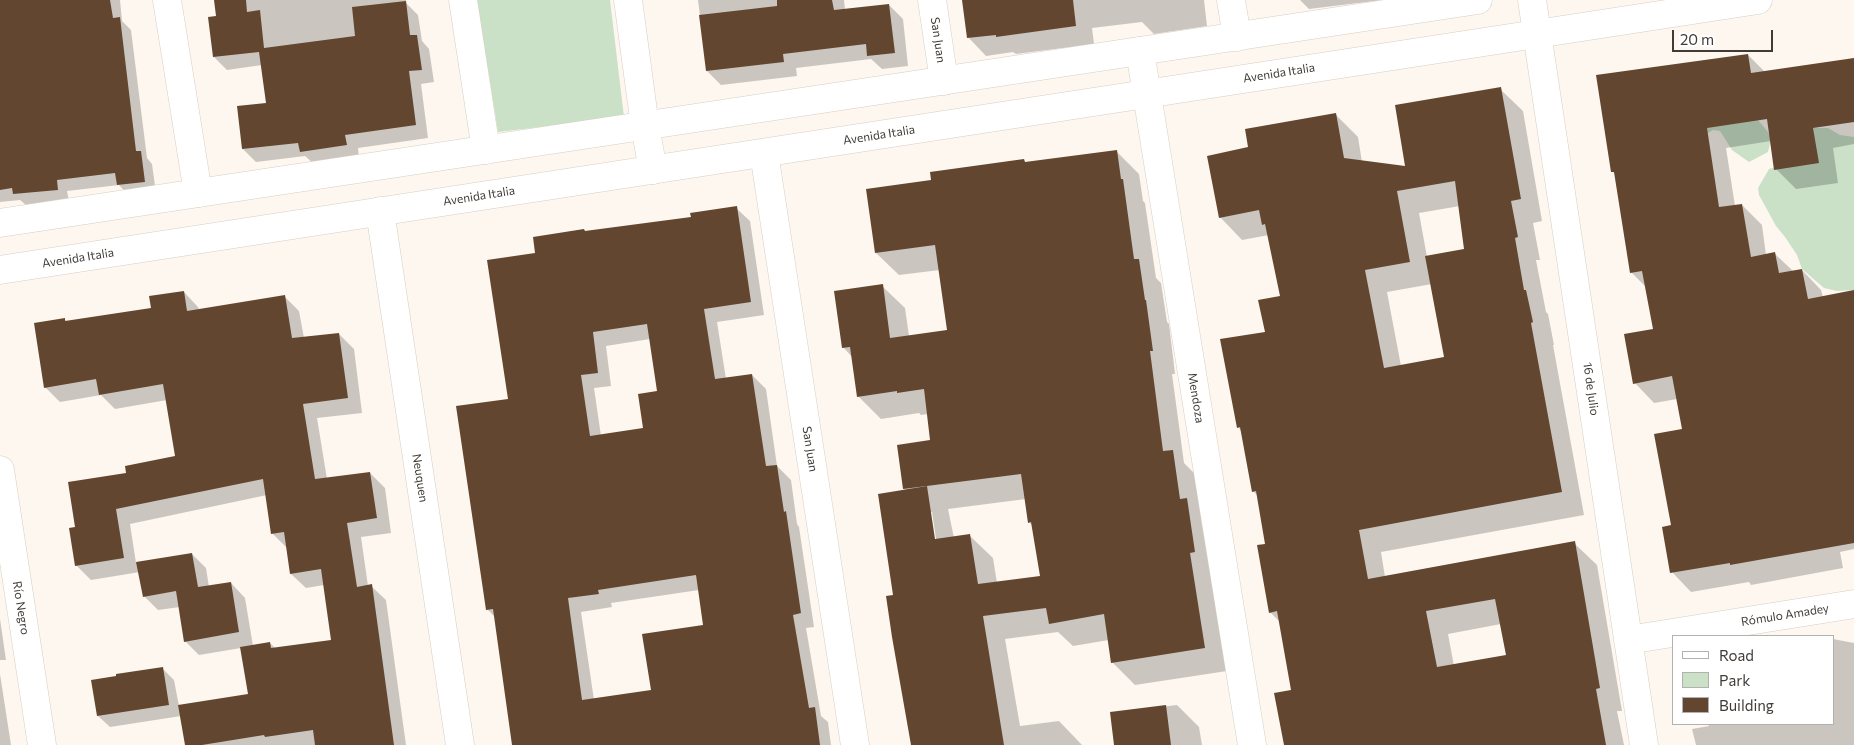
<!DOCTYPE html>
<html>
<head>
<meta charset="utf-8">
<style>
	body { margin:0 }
	#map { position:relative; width:1854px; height:745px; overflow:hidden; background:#fef7ef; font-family:Commissioner,sans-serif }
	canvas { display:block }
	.legend { position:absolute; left:1672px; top:635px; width:162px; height:90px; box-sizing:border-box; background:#fff; border:1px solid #b2b1af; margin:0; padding:6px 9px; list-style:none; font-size:15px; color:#3f3b37 }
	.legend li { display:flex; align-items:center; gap:10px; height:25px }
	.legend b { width:25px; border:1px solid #b2b1af }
	.scale { position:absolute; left:1672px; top:30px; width:101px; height:22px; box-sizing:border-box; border:2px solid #3f3b37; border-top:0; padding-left:6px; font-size:15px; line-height:18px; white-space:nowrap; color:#3f3b37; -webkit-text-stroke:4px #fff; paint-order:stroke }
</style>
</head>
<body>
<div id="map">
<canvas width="1854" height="745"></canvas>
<ul class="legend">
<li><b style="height:6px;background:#fff"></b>Road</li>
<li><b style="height:14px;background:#cae1c7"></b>Park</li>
<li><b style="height:14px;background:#624630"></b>Building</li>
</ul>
<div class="scale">20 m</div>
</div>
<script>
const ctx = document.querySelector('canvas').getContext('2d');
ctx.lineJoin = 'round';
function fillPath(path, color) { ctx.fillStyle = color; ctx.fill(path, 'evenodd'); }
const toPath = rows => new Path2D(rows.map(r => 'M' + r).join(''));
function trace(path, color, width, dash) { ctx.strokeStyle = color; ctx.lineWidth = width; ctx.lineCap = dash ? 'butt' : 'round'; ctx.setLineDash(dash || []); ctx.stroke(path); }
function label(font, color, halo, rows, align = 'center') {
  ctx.font = font + ' Commissioner,sans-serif'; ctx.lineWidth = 5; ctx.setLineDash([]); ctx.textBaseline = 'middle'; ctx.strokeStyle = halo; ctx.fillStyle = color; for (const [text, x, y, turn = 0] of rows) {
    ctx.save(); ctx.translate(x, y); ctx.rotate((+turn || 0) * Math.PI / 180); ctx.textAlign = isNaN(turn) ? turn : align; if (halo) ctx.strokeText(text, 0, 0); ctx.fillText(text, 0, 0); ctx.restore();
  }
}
const green = toPath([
	[477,0,610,0,624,117,498,132],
	[1739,115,1758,120,1768,132,1771,139,1768,152,1749,162,1732,150,1720,131,1713,130,1689,145,1651,146],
	[1813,128,1828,128,1840,135,1854,137,1854,290,1837,291,1824,288,1802,269,1797,255,1785,237,1776,226,1759,195,1758,188,1769,169,1801,160]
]);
const shadow = toPath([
	[0,0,120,0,122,21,131,30,147,158,152,164,156,193,129,196,119,185,67,191,69,201,26,205,20,200,0,202],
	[216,0,406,0,406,3,418,15,422,41,429,49,434,82,421,84,428,138,358,148,359,158,314,164,305,156,256,162,243,149,238,107,267,104,262,65,227,70,214,57,218,17],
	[698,0,844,0,845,10,889,5,903,19,908,66,882,69,871,59,796,68,797,76,721,85,707,71],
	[963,0,1204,0,1207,26,1154,34,1142,22,1092,28,1094,44,1016,54,1013,52,986,56,968,37],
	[1300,0,1383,0,1309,9],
	[1748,55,1766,73,1854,60,1854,144,1833,148,1838,183,1796,189,1776,169,1771,141,1726,148,1735,206,1742,205,1762,225,1766,255,1774,253,1793,271,1802,270,1821,290,1823,297,1854,291,1854,549,1840,552,1843,568,1751,585,1749,582,1691,592,1672,572,1673,526,1683,430,1677,399,1654,403,1635,383,1654,330,1646,287,1631,272,1616,175,1613,172],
	[1500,89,1523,111,1542,221,1533,223,1540,260,1536,260,1546,312,1548,314,1554,345,1553,345,1584,515,1381,552,1385,577,1574,543,1597,565,1622,711,1617,711,1624,745,1285,745,1293,691,1280,622,1270,612,1267,545,1258,496,1253,491,1242,432,1238,427,1266,333,1281,297,1269,235,1242,240,1220,217,1250,148,1335,114,1358,137,1362,162,1407,168],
	[1460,206,1466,250,1427,257,1419,213],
	[1432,284,1446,358,1401,366,1387,292],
	[1501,624,1507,656,1454,666,1448,634],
	[1116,151,1139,174,1143,201,1145,203,1156,278,1161,283,1167,322,1169,324,1175,374,1172,374,1184,463,1195,474,1227,671,1135,685,1112,662,1109,640,1073,646,1058,632,1005,639,1020,726,1059,721,1082,745,912,745,894,596,906,491,904,489,898,446,932,442,928,414,921,415,919,413,881,419,858,396,852,357,843,347,882,286,905,308,909,336,948,331,940,270,899,275,876,253,933,181,1024,161,1026,163],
	[1026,499,1029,522,1032,525,1042,577,997,583,993,558,970,536,954,538,948,509],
	[930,512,932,512,937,545,934,545],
	[736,208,750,221,764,315,717,322,726,379,752,375,766,389,777,466,791,480,797,524,799,527,814,627,806,628,821,716,828,722,831,745,520,745,496,618,487,609,510,400,537,254,586,232,692,218],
	[650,339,659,392,645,430,601,436,594,388,611,386,606,346],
	[699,590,705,626,652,691,594,700,581,612,612,607,611,603],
	[184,292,198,307,199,310,284,296,299,311,304,338,339,334,354,349,362,413,317,418,327,479,370,473,385,488,391,533,361,537,368,586,371,586,386,600,406,745,186,745,181,716,110,727,98,716,162,668,174,680,179,706,249,696,241,648,199,655,185,641,180,607,158,610,144,596,140,572,91,580,76,565,76,528,128,474,176,457,167,400,115,409,101,395,60,402,45,387,64,319,68,322,152,309],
	[267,495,272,533,287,548,291,574,306,588,324,585,333,641,276,649,270,643,253,646,245,598,231,583,209,587,206,568,192,554,136,563,130,524],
	[0,619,6,660,0,660],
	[1833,639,1854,643,1854,745,1696,745,1692,729,1709,726,1708,724,1833,724],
	[0,674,11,745,0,745],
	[1177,705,1199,727,1202,745,1116,745,1111,713]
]);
const building = toPath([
	[0,0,110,0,113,18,120,17,136,151,141,151,145,182,117,185,115,173,57,180,58,190,13,194,12,188,0,190],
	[214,0,246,0,247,12,260,10,264,48,355,36,352,7,406,1,410,35,417,35,422,70,409,71,416,125,345,135,347,145,300,152,298,143,242,149,237,106,266,103,259,52,213,57,208,17,216,16],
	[777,0,832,0,834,10,889,4,895,53,867,56,866,44,783,54,784,62,706,71,699,15,777,6],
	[962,0,1073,0,1076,26,996,37,996,35,967,38],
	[1748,54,1751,73,1854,58,1854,122,1813,128,1819,163,1774,170,1767,119,1707,128,1719,207,1742,204,1751,257,1775,252,1779,273,1802,269,1808,299,1854,290,1854,543,1730,565,1730,563,1670,573,1662,527,1671,525,1654,434,1682,429,1672,376,1633,384,1624,334,1653,329,1642,271,1630,273,1614,172,1611,172,1596,75],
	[1501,87,1521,199,1511,201,1518,237,1515,238,1524,290,1526,290,1533,322,1531,323,1562,492,1359,530,1368,579,1575,541,1600,688,1596,689,1606,745,1284,745,1274,693,1291,690,1277,611,1269,613,1257,545,1265,544,1256,491,1252,492,1240,427,1237,428,1220,339,1265,332,1258,300,1280,296,1265,224,1262,225,1259,210,1219,218,1207,156,1248,147,1245,129,1336,113,1344,158,1405,166,1395,105],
	[1455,181,1464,249,1425,256,1444,357,1384,368,1365,270,1410,262,1397,191],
	[1495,599,1506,655,1437,667,1426,611],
	[1117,150,1121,179,1123,179,1134,259,1139,259,1145,300,1146,300,1153,351,1150,351,1163,451,1173,450,1180,499,1187,498,1195,552,1190,553,1205,648,1111,663,1104,614,1049,624,1046,608,983,616,1004,745,911,745,892,637,886,596,893,595,878,494,927,486,935,539,970,534,978,584,1040,576,1031,522,1028,523,1021,474,903,489,897,445,930,440,924,389,897,393,897,391,857,397,850,347,842,348,834,291,883,284,890,338,947,330,935,245,875,253,866,189,931,180,930,172,1024,159,1025,162],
	[737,206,751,302,704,309,715,379,752,374,766,466,777,465,784,512,786,511,801,613,793,615,809,708,815,707,820,745,512,745,493,609,486,610,456,406,508,399,487,260,535,253,533,237,584,229,585,231,691,217,690,213],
	[647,324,657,391,638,394,643,428,590,436,581,375,598,373,593,332],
	[696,575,703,625,642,634,651,690,582,700,568,598,599,594,598,590],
	[184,291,187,311,285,295,292,338,339,333,348,398,303,404,315,479,370,472,377,518,347,523,357,587,372,584,394,745,315,745,313,730,265,737,264,735,202,745,185,745,178,705,248,694,240,647,270,642,271,648,331,640,321,569,290,574,284,532,271,534,263,479,116,509,124,558,75,566,69,528,75,527,68,482,126,473,125,466,175,456,163,384,99,395,96,379,44,388,34,323,65,318,65,321,151,308,149,296],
	[192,553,198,587,231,582,239,632,184,642,176,591,143,597,136,562],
	[163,667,169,705,97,716,91,680,116,676,116,674],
	[1166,705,1171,745,1114,745,1110,712]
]);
const street = toPath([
	[167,0,198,193],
	[463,0,486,150],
	[628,0,645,126,653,170],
	[932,0,944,81],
	[1231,0,1237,37],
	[1532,0,1644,745],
	[1140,51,1252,745],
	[764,153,855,745],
	[380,211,460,745],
	[0,470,42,745],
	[1628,640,1854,604]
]);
const secondary = toPath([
	[0,223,1478,0],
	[0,270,1758,0]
]);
const streetNames = [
	["San Juan",938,40,82],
	["Avenida Italia",1279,73,-9],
	["Avenida Italia",879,135,-9],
	["Avenida Italia",479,196,-9],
	["Avenida Italia",78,258,-9],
	["16 de Julio",1591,389,82],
	["Mendoza",1196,398,81],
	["San Juan",810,449,81],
	["Neuquen",420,478,81],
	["Río Negro",21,608,81],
	["Rómulo Amadey",1785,615,-9]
];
fillPath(green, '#cae1c7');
fillPath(shadow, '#0003');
fillPath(building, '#624630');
trace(street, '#d6cec3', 29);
trace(secondary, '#d6cec3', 29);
trace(street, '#fff', 28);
trace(secondary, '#fff', 28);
label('12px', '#3f3b37', '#fff', streetNames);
</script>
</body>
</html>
